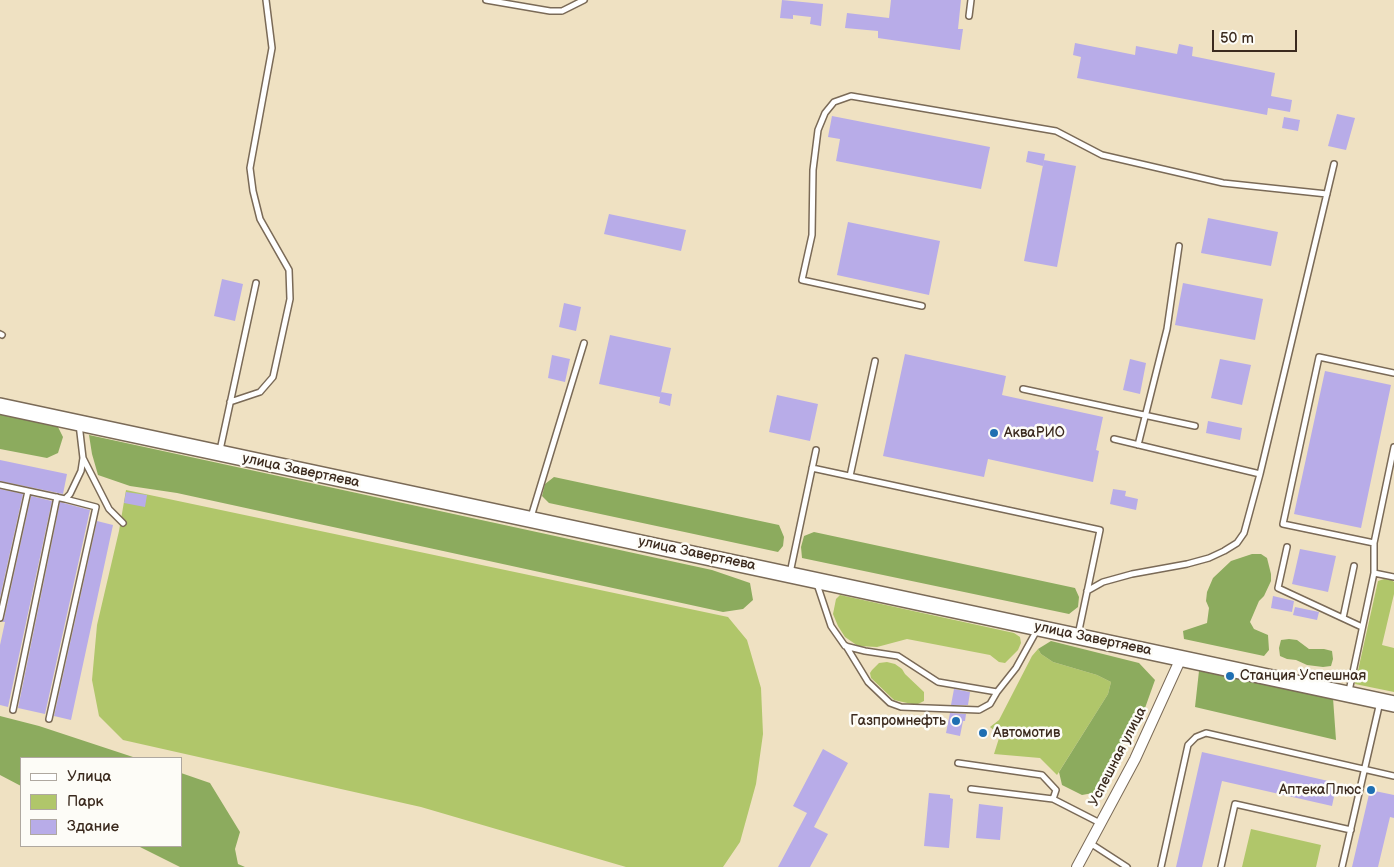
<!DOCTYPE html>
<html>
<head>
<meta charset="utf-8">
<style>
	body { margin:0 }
	#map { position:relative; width:1394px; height:867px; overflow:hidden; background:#efe1c2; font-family:"Balsamiq Sans",sans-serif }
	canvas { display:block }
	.legend { position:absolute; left:20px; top:757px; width:162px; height:90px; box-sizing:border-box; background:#fdfcf7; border:1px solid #afa8a0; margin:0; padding:6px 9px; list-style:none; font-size:15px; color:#3b2a1e }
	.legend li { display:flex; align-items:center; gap:10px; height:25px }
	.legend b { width:25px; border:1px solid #afa8a0 }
	.scale { position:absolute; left:1212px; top:30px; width:85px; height:22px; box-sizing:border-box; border:2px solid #3b2a1e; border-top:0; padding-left:6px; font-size:15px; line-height:18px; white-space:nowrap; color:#3b2a1e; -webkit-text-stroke:4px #fdfcf7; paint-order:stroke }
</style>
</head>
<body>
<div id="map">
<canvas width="1394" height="867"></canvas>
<ul class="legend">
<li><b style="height:6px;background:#fff"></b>Улица</li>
<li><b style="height:14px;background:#b0c66a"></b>Парк</li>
<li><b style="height:14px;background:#b8ace8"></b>Здание</li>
</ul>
<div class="scale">50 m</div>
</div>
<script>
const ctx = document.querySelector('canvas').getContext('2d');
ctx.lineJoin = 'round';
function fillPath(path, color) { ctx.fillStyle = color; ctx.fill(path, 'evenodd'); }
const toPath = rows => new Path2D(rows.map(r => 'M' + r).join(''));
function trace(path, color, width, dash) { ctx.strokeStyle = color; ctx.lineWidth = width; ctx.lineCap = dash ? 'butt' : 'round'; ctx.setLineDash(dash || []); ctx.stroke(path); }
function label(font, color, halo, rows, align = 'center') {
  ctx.font = font + ' "Balsamiq Sans",sans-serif'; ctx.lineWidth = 5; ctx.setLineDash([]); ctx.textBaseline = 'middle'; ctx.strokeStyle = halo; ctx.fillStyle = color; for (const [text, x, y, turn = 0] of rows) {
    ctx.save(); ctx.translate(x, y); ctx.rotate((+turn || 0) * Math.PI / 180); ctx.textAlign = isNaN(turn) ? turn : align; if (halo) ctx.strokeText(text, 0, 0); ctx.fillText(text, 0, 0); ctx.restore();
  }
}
const green = toPath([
	[126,490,728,617,747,640,761,688,763,734,756,784,740,842,723,867,626,867,421,807,123,740,99,716,92,680,97,625,119,531],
	[1384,579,1392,580,1394,582,1394,594,1382,645,1394,648,1394,692,1355,684,1378,581],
	[840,595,1014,633,1020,637,1021,643,1018,650,1005,663,999,662,990,655,907,639,877,647,858,646,845,637,838,626,833,614,836,599],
	[1038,649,1041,654,1053,662,1097,675,1111,682,1108,694,1057,775,1040,758,994,754,1000,735,990,727,999,720,1032,656],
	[887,662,895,664,902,669,905,674,924,692,924,701,916,705,894,700,871,678,870,673,872,670,879,663],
	[1251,829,1321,845,1316,867,1242,867]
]);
const forest = toPath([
	[0,414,57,425,63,437,58,453,47,458,0,449],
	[89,435,712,570,750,583,753,600,743,609,723,612,177,493,130,486,98,475,92,454],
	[554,477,779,525,784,537,783,546,778,552,549,503,542,496,545,484],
	[814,532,1075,588,1079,597,1078,607,1069,614,802,558,801,547,804,536],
	[1252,554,1261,554,1267,558,1271,574,1271,581,1264,596,1259,601,1250,622,1254,629,1268,635,1269,650,1264,656,1184,639,1183,631,1207,623,1209,608,1206,601,1207,592,1213,578,1231,561],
	[1289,639,1297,640,1309,649,1324,649,1332,651,1333,659,1331,666,1323,667,1307,665,1296,660,1287,659,1280,656,1279,648,1281,640],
	[1051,641,1139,663,1155,680,1145,708,1093,793,1082,795,1062,785,1059,772,1108,694,1111,682,1097,675,1053,662,1041,654,1038,649],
	[1199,671,1333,698,1336,740,1195,707],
	[0,716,39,726,136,758,21,758,21,786,0,775],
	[181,773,210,783,240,832,235,849,238,864,245,867,180,867,138,846,181,846]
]);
const building = toPath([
	[782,0,823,4,821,26,810,24,811,17,793,15,793,19,780,18],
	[891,0,961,0,958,29,963,29,960,50,878,38,878,31,845,28,847,13,889,18],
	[1075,43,1135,55,1136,46,1177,54,1179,44,1193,47,1192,56,1275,73,1271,96,1292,100,1290,112,1268,108,1267,115,1077,78,1081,57,1073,55],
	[1337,114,1355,118,1346,150,1328,146],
	[832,116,990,147,981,189,836,161,840,139,828,137],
	[1284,117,1300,120,1298,131,1282,128],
	[1028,151,1045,154,1043,166,1026,162],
	[1044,160,1076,166,1057,267,1024,261],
	[609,214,686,230,681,251,604,234],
	[1208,218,1278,232,1271,266,1201,253],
	[848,222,940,241,929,295,837,275],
	[222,279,243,284,235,321,214,316],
	[1183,283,1263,299,1255,340,1175,325],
	[564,303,581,307,576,331,559,327],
	[610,335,671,348,660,397,599,384],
	[905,354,1006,376,1002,395,1103,417,1096,450,1099,451,1093,482,988,459,984,477,883,456],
	[552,355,570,359,565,382,548,378],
	[1130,359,1146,363,1140,394,1123,390],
	[1220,359,1251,365,1242,405,1211,398],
	[1325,371,1391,385,1361,528,1294,514],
	[661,392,672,394,670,406,659,403],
	[777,395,818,404,810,441,769,432],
	[1208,421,1242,428,1240,440,1206,433],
	[0,460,67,474,63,494,0,481],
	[0,489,23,494,0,598],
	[1113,489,1126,491,1125,496,1138,499,1136,510,1110,504],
	[126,492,147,495,145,507,124,503],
	[31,496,52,501,8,707,0,705,0,645,5,622,2,622,4,619],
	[60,502,90,510,45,714,18,708],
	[97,521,113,525,71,720,54,716],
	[1300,549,1336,556,1328,592,1292,584],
	[1273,596,1294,601,1292,612,1271,608],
	[1295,607,1319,612,1317,620,1293,615],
	[954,689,970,692,968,705,951,705],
	[950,713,966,714,965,721,963,721,960,736,946,733],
	[823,749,848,763,814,827,828,834,810,867,778,867,807,813,793,806],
	[1202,752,1337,783,1332,806,1222,781,1202,867,1176,867],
	[1370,790,1394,795,1394,818,1390,817,1378,867,1352,867],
	[929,793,950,795,950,798,953,799,949,848,924,846],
	[979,804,1003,807,1000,840,976,838]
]);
const service = toPath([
	[486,0,550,11,562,11,584,0],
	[969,16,971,0],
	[922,306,802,280,812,235,813,170,818,130,825,113,834,102,851,96,1056,131,1102,155,1223,183,1327,194],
	[0,334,2,335],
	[1023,389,1195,426],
	[230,402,260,392,273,377,290,299,289,270,260,219,253,191,250,168,272,48,266,0],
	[1114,439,1260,474],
	[1138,445,1167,329,1179,246],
	[220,450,256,283],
	[83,458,109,509,123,523],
	[812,468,1100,530,1078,635],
	[850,476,875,361],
	[0,485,65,499,70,494,81,471,83,458,79,424],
	[531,517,584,343],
	[1374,543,1283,524,1319,357,1394,373],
	[1287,547,1278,588,1362,627],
	[790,573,816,450],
	[1374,573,1374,543,1394,447],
	[817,584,831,626,845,646,865,651,898,656,938,682,997,692,1016,668,1037,630],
	[1087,591,1103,582,1132,574,1187,564,1209,558,1224,551,1237,543,1244,533,1260,474,1334,164],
	[0,618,28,491],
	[1343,618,1354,566],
	[846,646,868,682,890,703,901,707,979,710,990,704,997,692],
	[1349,691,1374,573,1394,577],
	[13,710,57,497],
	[49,719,96,507,65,499],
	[958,763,1042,775,1056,790,1053,799],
	[971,789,1053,799,1100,823],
	[1090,843,1127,867],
	[1161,867,1188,745,1196,737,1206,733,1394,776],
	[1221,867,1235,804,1351,830],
	[1342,867,1380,702]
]);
const minor = toPath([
	[1077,867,1135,759,1181,658]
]);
const secondary = toPath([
	[0,406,1394,704]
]);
const markers = [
	[994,433,5,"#1f6fb2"],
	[1230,676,5,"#1f6fb2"],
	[956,721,5,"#1f6fb2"],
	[983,733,5,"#1f6fb2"],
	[1371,790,5,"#1f6fb2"]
];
const poiNames = [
	["АкваРИО",1004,433],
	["Станция Успешная",1240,676],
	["Газпромнефть",946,721,"right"],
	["Автомотив",993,733],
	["АптекаПлюс",1361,790,"right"]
];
const streetNames = [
	["улица Завертяева",301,471,12],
	["улица Завертяева",697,554,12],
	["улица Завертяева",1093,639,12],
	["Успешная улица",1118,757,-63]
];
fillPath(green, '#b0c66a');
fillPath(forest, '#8cab5e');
fillPath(building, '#b8ace8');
trace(service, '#7a6a57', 8);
trace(minor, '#7a6a57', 12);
trace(secondary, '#7a6a57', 18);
trace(service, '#fff', 5);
trace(minor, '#fff', 10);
trace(secondary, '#fff', 15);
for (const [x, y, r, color] of markers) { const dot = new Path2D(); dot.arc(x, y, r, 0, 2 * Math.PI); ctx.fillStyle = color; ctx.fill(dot); trace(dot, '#fdfcf7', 2); }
label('14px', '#3b2a1e', '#fdfcf7', poiNames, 'left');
label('14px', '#3b2a1e', '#fdfcf7', streetNames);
</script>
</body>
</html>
